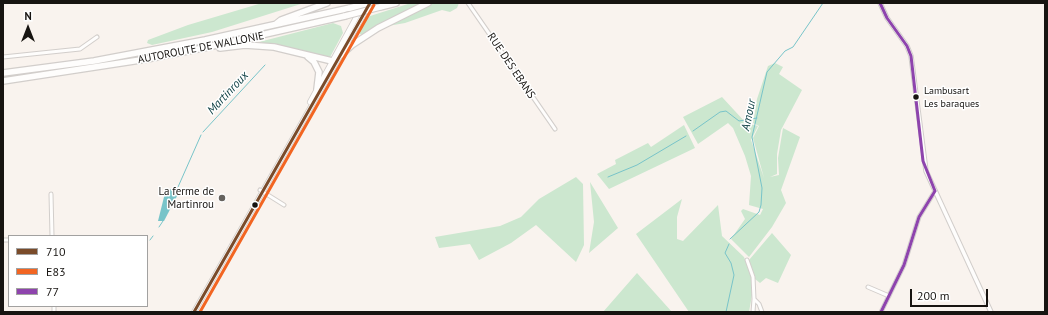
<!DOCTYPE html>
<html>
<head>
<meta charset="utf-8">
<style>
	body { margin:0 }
	#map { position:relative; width:1048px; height:315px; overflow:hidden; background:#f9f3ee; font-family:"PT Sans",sans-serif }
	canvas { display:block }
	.frame { position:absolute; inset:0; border:4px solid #171411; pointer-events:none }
	.legend { position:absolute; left:8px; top:235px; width:140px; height:72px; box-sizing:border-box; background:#fff; border:1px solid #a2a1a0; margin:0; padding:5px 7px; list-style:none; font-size:12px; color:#171411 }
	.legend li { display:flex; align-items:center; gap:8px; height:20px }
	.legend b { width:20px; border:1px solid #a2a1a0 }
	.north { position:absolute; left:8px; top:8px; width:40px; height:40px; -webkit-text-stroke:3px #fff; paint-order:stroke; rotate:0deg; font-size:11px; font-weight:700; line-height:16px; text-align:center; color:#171411 }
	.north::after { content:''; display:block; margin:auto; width:14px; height:18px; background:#171411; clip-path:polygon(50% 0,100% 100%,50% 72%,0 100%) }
	.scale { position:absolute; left:910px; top:289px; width:78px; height:18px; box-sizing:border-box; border:2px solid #171411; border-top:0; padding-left:5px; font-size:12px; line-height:14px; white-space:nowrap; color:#171411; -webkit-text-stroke:3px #fff; paint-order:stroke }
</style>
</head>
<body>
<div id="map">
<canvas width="1048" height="315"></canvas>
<div class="frame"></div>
<ul class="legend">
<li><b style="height:5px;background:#7a4b2a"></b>710</li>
<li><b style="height:5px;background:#f26522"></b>E83</li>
<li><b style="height:5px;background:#8e44ad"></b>77</li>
</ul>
<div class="north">N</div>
<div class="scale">200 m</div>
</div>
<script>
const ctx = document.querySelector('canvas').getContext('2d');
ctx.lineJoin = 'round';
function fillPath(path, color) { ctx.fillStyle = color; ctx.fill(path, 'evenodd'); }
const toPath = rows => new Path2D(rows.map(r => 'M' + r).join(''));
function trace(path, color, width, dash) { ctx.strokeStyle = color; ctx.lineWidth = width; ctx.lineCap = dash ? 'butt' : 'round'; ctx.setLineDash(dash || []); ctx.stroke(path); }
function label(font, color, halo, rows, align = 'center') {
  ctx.font = font + ' "PT Sans",sans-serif'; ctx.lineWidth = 3; ctx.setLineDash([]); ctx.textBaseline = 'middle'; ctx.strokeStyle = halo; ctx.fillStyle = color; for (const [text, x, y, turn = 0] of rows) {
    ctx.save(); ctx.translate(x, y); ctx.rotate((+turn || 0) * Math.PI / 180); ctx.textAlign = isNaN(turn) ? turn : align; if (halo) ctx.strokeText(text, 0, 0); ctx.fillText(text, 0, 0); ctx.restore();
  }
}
const green = toPath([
	[262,3,304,3,212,32,152,45,147,43,148,40,188,25],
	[411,3,424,3,363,36,360,34,359,30,367,17],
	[432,3,459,3,457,8,450,12,442,10,405,23,388,26],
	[333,23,341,26,343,33,329,59,259,42],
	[775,63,783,67,779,74,802,90,781,130,777,154,777,174,770,177,779,175,778,158,783,128,800,137,781,190,786,203,772,227,749,257,731,239,745,219,741,211,743,209,760,215,763,209,749,205,751,176,745,156,733,128,728,123,698,144,683,117,722,97,746,123,758,126,751,140,764,178,753,138,759,126,753,123,757,99,768,66],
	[684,125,695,148,609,189,597,174,616,164,615,160,648,143,651,147],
	[576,177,583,184,584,245,576,262,536,225,511,243,479,260,470,244,439,248,435,237,500,226,521,217,539,199],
	[590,182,618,228,589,253,594,222],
	[682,199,677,217,677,239,683,241,718,205,722,236,744,257,751,275,752,295,749,312,689,312,636,234],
	[772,233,791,255,778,283,766,278,760,283,755,279,749,260],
	[637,273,672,312,603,312]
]);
const water = toPath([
	[172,189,177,192,177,196,164,221,158,221,164,197,168,190]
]);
const stream = toPath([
	[693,131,720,112,726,111,739,121,757,118],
	[203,132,265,65],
	[608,177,637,165,686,136],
	[174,190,178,187,201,135],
	[159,227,163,221],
	[730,239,759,212,761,205,762,188,752,137,767,72,785,51,793,47,823,3],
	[150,240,153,236],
	[726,312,734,275,731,263,725,253,729,244]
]);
const minor = toPath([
	[468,3,555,129],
	[3,57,80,49,97,37],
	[260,190,284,205],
	[51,194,52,236],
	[3,240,9,240],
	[747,260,753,277,754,299,753,312],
	[868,287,889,296],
	[754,299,759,304,762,312],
	[54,306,54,312],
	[881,312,904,265,919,217,935,191]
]);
const tertiary = toPath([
	[880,3,887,18,907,46,911,56,926,171,991,312]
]);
const primary = toPath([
	[310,102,364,3],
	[194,312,370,3]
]);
const motorway = toPath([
	[380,7,396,3],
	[276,24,281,20,327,3],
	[220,48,245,45,274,47,332,61],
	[341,55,352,45,378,28,428,3],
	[308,57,314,62,319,72,317,89],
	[3,73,94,61,205,40,350,8],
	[3,81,147,59,208,47,345,16]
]);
const motorwayBridge = toPath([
	[350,8,368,3],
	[345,16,380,7]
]);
const bus1 = toPath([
	[194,312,370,3]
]);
const bus2 = toPath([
	[200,312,374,5]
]);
const bus3 = toPath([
	[880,3,887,18,907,46,911,56,923,161,935,191],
	[881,312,904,265,919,217,935,191]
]);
const markers = [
	[916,97,3.5,"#171411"],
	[222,198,4,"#66625e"],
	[255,205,3.5,"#171411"]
];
const busNames = [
	["Lambusart",924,91],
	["Les baraques",924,104]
];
const streetNames = [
	["AUTOROUTE DE WALLONIE",201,48,-11],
	["RUE DES EBANS",511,66,56]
];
const poiNames = [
	["La ferme de",214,192],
	["Martinrou",214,205]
];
const waterNames = [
	["Martinroux",228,93,-47],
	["Amour",749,115,-78]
];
fillPath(green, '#cce7cf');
fillPath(water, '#78c4c9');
trace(stream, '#78c4c9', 1);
trace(minor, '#d2cecb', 5);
trace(tertiary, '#d2cecb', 5.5);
trace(primary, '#d2cecb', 6);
trace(motorway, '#d2cecb', 8);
trace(minor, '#fefdfc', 3);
trace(tertiary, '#fefdfc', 3.5);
trace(primary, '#fefdfc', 4.5);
trace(motorway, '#fefdfc', 5.5);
trace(motorwayBridge, '#d2cecb', 8, []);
trace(motorwayBridge, '#fefdfc', 5.5);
trace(bus1, '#7a4b2a', 3);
trace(bus2, '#f26522', 3);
trace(bus3, '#8e44ad', 3);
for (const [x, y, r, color] of markers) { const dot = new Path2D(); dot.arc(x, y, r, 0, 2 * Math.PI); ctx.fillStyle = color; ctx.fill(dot); trace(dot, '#fff', 1.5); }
label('10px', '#171411', '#fff', busNames, 'left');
label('11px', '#171411', '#fff', streetNames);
label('11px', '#171411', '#fff', poiNames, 'right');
label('italic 12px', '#0f4145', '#fff', waterNames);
</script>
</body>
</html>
